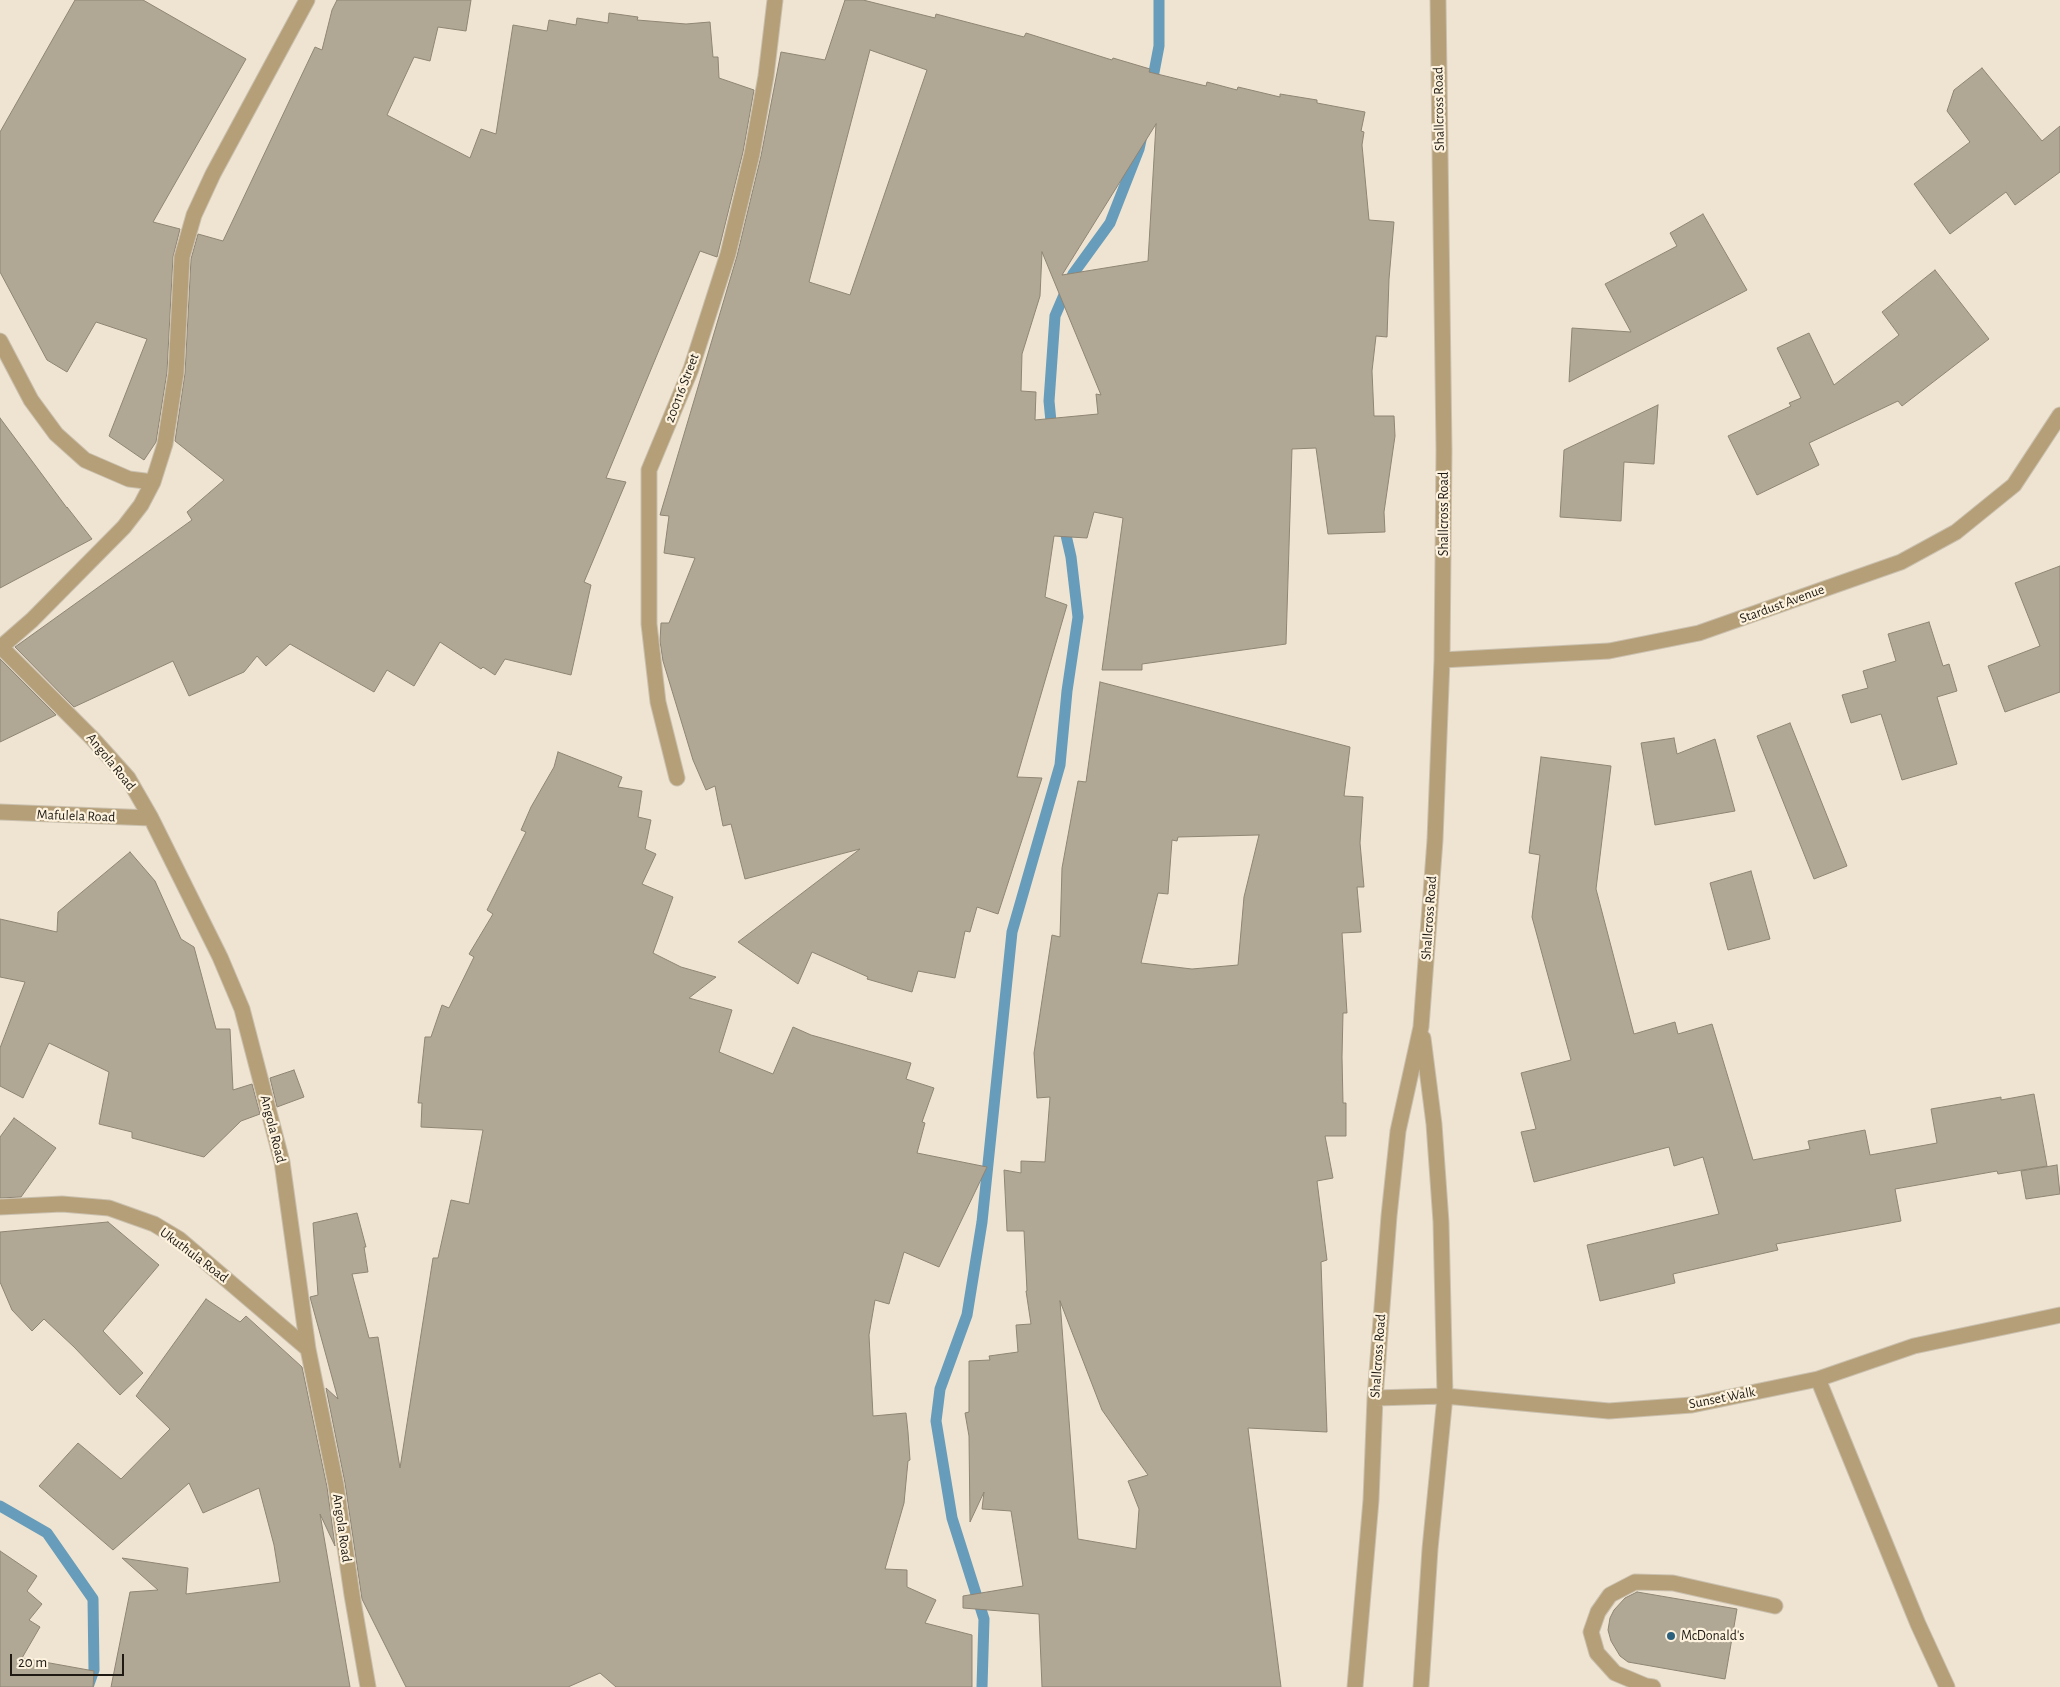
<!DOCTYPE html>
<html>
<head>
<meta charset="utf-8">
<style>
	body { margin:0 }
	#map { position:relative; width:2060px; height:1687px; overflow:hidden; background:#efe4d1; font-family:"Alegreya Sans",sans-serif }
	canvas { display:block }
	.scale { position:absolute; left:10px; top:1654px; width:114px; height:22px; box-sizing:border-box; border:2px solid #1f1b14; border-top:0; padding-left:6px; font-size:15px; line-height:18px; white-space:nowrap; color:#1f1b14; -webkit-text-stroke:4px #fdf2de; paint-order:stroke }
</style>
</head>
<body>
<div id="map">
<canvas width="2060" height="1687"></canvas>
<div class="scale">20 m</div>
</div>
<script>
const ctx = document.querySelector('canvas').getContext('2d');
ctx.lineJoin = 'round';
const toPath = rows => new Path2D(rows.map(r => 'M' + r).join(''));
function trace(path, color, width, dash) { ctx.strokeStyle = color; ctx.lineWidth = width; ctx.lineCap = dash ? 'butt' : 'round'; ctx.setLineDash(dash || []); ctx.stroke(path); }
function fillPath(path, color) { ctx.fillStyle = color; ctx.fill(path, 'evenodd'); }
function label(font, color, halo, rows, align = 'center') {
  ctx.font = font + ' "Alegreya Sans",sans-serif'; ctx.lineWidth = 4.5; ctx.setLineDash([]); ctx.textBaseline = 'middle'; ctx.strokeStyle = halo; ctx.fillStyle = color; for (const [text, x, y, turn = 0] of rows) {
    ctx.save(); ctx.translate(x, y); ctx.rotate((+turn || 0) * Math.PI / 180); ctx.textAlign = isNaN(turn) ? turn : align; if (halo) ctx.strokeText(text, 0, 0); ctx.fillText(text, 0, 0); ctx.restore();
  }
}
const stream = toPath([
	[1151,88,1159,46,1159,0],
	[1052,432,1049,401,1055,316,1073,274,1110,223,1139,149,1141,140],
	[0,1506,47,1533,93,1599,94,1670,88,1687],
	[982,1687,984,1619,952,1518,936,1421,940,1389,967,1315,982,1222,1012,932,1060,765,1067,691,1078,617,1071,557,1063,522]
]);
const building = toPath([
	[75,0,143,0,246,59,153,222,180,229,173,257,167,372,156,442,144,460,109,436,147,339,96,322,67,372,47,360,0,272,0,132,75,0],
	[337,0,471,0,466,31,438,27,430,61,414,57,387,115,470,158,481,129,496,134,513,25,547,31,549,20,576,25,577,18,608,23,609,13,638,17,637,20,686,24,710,22,713,57,718,57,719,78,754,90,743,152,717,257,700,251,606,478,626,482,584,582,591,585,571,675,505,659,495,675,483,667,481,669,440,642,414,686,387,670,374,692,290,644,266,666,257,656,244,672,189,696,173,661,74,707,15,647,192,520,187,512,224,480,175,441,185,373,191,259,198,234,223,241,315,47,322,50,332,10,337,0],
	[845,0,863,0,935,18,936,14,1024,37,1026,33,1112,60,1113,58,1150,69,1149,72,1206,86,1207,82,1237,90,1238,87,1280,97,1280,94,1317,100,1317,103,1365,112,1361,131,1364,132,1362,145,1369,220,1394,222,1389,279,1387,337,1376,336,1372,371,1374,416,1394,416,1395,436,1384,512,1385,532,1328,534,1316,448,1292,449,1286,644,1142,664,1142,670,1102,670,1123,518,1094,512,1087,538,1054,536,1045,597,1067,605,1017,777,1042,778,998,914,977,907,970,932,965,931,955,978,918,971,912,992,867,979,868,977,812,952,798,984,738,942,860,849,745,879,731,824,723,826,715,786,706,790,693,760,663,661,660,641,661,623,669,623,695,558,664,553,669,516,660,515,737,256,761,156,781,52,825,60,845,0],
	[870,50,927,70,850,295,809,282,870,50],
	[1156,124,1148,261,1062,275,1156,124],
	[1042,252,1101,395,1096,394,1098,414,1035,420,1036,392,1021,391,1022,354,1040,296,1042,252],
	[1982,68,2042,141,2060,126,2060,172,2015,205,2006,192,1950,234,1914,184,1970,142,1947,111,1954,90,1982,68],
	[1703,214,1747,290,1569,382,1572,328,1631,332,1605,284,1677,246,1670,233,1703,214],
	[1935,270,1989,339,1902,406,1898,401,1809,443,1819,465,1757,495,1728,436,1791,406,1789,403,1801,398,1777,348,1809,333,1834,385,1899,335,1882,312,1935,270],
	[1658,405,1654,464,1624,462,1621,521,1560,517,1564,450,1658,405],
	[0,418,67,508,67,507,92,539,0,588,0,418],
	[2060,566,2060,692,2005,712,1988,666,2040,646,2015,583,2060,566],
	[1929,622,1943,666,1949,664,1957,691,1937,697,1957,764,1902,780,1881,714,1851,723,1842,695,1868,688,1863,671,1896,661,1888,634,1929,622],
	[0,659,56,715,0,742,0,659],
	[1100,682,1350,747,1344,796,1363,797,1360,843,1364,887,1357,887,1361,932,1342,933,1347,1013,1343,1013,1342,1057,1343,1103,1346,1103,1346,1136,1325,1136,1333,1178,1317,1181,1327,1260,1321,1262,1327,1432,1248,1428,1281,1687,1042,1687,1039,1614,963,1608,963,1596,1023,1586,1011,1511,982,1509,984,1492,970,1522,969,1436,965,1413,969,1412,969,1361,990,1360,989,1356,1018,1352,1016,1325,1031,1324,1026,1291,1027,1291,1024,1231,1007,1231,1004,1170,1021,1173,1021,1161,1045,1162,1050,1097,1037,1098,1034,1053,1052,935,1060,937,1062,868,1078,781,1086,782,1100,682],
	[1259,835,1244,897,1238,965,1192,969,1141,963,1158,893,1168,894,1172,840,1177,841,1178,837,1259,835],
	[1060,1301,1102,1410,1148,1475,1128,1481,1139,1509,1136,1549,1078,1539,1060,1301],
	[1790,723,1847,866,1814,879,1757,736,1790,723],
	[1674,738,1677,754,1715,739,1735,811,1655,825,1641,743,1674,738],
	[558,752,622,777,618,787,642,791,638,817,651,820,645,849,656,854,642,884,673,897,653,953,681,967,716,977,689,998,732,1010,719,1052,773,1074,793,1027,811,1035,911,1063,906,1079,934,1088,922,1122,925,1123,917,1153,987,1167,939,1267,904,1252,889,1304,875,1300,869,1335,873,1416,906,1413,908,1432,910,1460,908,1461,904,1503,885,1569,907,1570,907,1587,936,1600,925,1623,972,1635,972,1687,616,1687,600,1673,568,1687,406,1687,362,1599,345,1483,326,1388,338,1399,310,1297,318,1295,313,1223,357,1213,366,1247,364,1247,368,1272,352,1274,369,1338,378,1337,400,1468,433,1258,438,1258,451,1200,469,1204,483,1130,421,1127,422,1103,418,1103,425,1037,431,1037,442,1005,449,1008,474,957,469,954,493,914,487,910,526,832,521,830,531,807,554,767,558,752],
	[1541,757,1611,766,1596,889,1634,1034,1675,1022,1678,1034,1712,1024,1753,1160,1810,1149,1808,1141,1865,1130,1870,1155,1937,1143,1931,1109,2001,1097,2001,1100,2034,1094,2047,1166,1998,1174,1997,1171,1895,1189,1901,1221,1776,1244,1778,1250,1673,1274,1675,1283,1600,1301,1587,1245,1719,1214,1703,1157,1674,1166,1669,1147,1534,1182,1521,1132,1536,1129,1521,1073,1571,1060,1532,917,1540,855,1529,853,1541,757],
	[130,852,155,881,181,939,194,947,216,1029,230,1029,233,1090,252,1084,260,1114,241,1121,204,1157,132,1138,132,1132,99,1124,109,1072,49,1043,23,1098,0,1086,0,1048,25,982,0,977,0,919,57,932,58,912,130,852],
	[1751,871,1770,939,1728,950,1710,883,1751,871],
	[294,1070,304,1097,277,1107,270,1078,294,1070],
	[14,1118,56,1148,21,1197,0,1198,0,1137,14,1118],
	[2057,1165,2060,1194,2026,1199,2021,1171,2057,1165],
	[108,1222,159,1265,103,1331,143,1373,120,1395,74,1347,44,1319,32,1331,12,1310,0,1282,0,1232,108,1222],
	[206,1299,240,1322,246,1316,302,1367,327,1487,335,1546,320,1514,350,1687,111,1687,130,1592,158,1590,122,1558,188,1568,186,1594,280,1582,274,1545,259,1488,203,1513,189,1483,113,1550,39,1486,78,1443,121,1479,170,1429,136,1396,206,1299],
	[0,1551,37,1576,27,1591,42,1604,29,1620,40,1627,22,1658,94,1671,93,1687,0,1687,0,1551],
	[1637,1592,1737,1609,1725,1679,1628,1662,1620,1656,1611,1641,1608,1630,1610,1618,1614,1610,1625,1598,1637,1592]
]);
const minor = toPath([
	[0,341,31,400,56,434,85,460,129,479,153,482],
	[0,646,93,739,128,778,151,818,220,957,242,1009,282,1162,308,1349,336,1485,352,1595,368,1687],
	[1,647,32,620,124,527,141,505,153,482,165,444,176,373,182,257,194,215,213,174,307,0],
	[1442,660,1609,651,1699,633,1901,562,1956,532,2014,485,2060,415],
	[677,778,658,702,649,624,649,470,691,369,728,254,752,154,766,76,775,0],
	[0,812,151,818],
	[0,1207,62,1204,109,1208,154,1224,179,1239,308,1349],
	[1818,1379,1918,1624,1947,1687],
	[1375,1398,1445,1396,1609,1411,1692,1405,1818,1379,1914,1346,2060,1315],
	[1355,1687,1371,1500,1375,1398,1389,1216,1398,1131,1421,1027,1435,840,1442,660,1444,450,1438,0],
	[1421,1687,1430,1549,1445,1396,1441,1222,1434,1124,1423,1038],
	[1653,1687,1646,1686,1615,1673,1597,1653,1591,1632,1598,1612,1610,1595,1635,1582,1673,1583,1775,1606]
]);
const markers = [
	[1671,1636,5,"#2c617d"]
];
const streetNames = [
	["Shallcross Road",1439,109,-91],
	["200116 Street",682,388,-69],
	["Shallcross Road",1444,514,-90],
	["Stardust Avenue",1782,604,-20],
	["Angola Road",111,762,51],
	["Mafulela Road",76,816,2],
	["Shallcross Road",1429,918,-86],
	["Angola Road",273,1129,76],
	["Ukuthula Road",194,1255,37],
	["Shallcross Road",1378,1356,-86],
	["Sunset Walk",1722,1398,-11],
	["Angola Road",342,1528,82]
];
const poiNames = [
	["McDonald's",1681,1636]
];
trace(stream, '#679cba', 11);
fillPath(building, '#b1a795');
trace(building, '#8f8574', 1);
trace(minor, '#cac0af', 17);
trace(minor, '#b59f78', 15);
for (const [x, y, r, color] of markers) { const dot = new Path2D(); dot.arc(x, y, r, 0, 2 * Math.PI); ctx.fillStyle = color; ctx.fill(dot); trace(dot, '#fdf2de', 2); }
label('14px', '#1f1b14', '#fdf2de', streetNames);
label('14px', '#1f1b14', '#fdf2de', poiNames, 'left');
</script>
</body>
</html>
